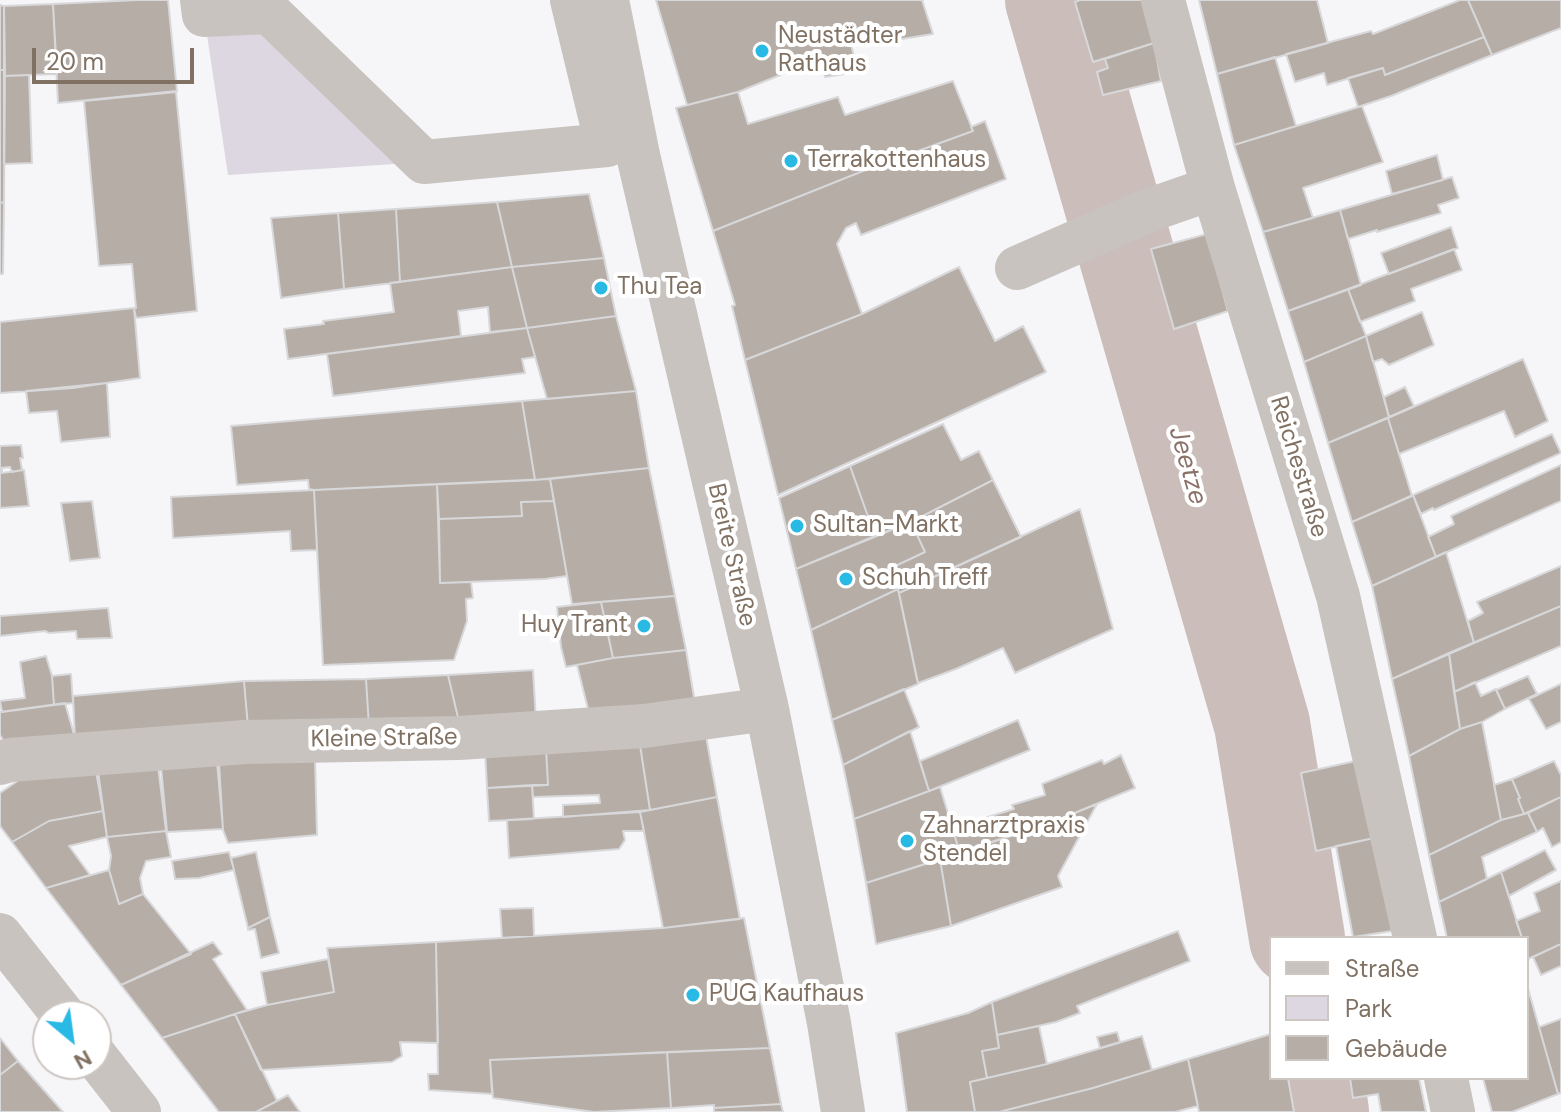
<!DOCTYPE html>
<html>
<head>
<meta charset="utf-8">
<style>
	body { margin:0 }
	#map { position:relative; width:1561px; height:1112px; overflow:hidden; background:#f6f6f9; font-family:"DM Sans",sans-serif }
	canvas { display:block }
	.legend { position:absolute; left:1269px; top:936px; width:260px; height:144px; box-sizing:border-box; background:#fff; border:2px solid #cdc6c1; margin:0; padding:10px 14px; list-style:none; font-size:24px; color:#817163 }
	.legend li { display:flex; align-items:center; gap:16px; height:40px }
	.legend b { width:40px; border:2px solid #cdc6c1 }
	.north { position:absolute; left:32px; top:1000px; width:80px; height:80px; box-sizing:border-box; background:#fff; border:2px solid #cdc6c1; border-radius:50%; rotate:151deg; font-size:22px; font-weight:700; line-height:32px; text-align:center; color:#817163 }
	.north::after { content:''; display:block; margin:auto; width:28px; height:36px; background:#29b9e5; clip-path:polygon(50% 0,100% 100%,50% 72%,0 100%) }
	.scale { position:absolute; left:32px; top:48px; width:162px; height:36px; box-sizing:border-box; border:4px solid #817163; border-top:0; padding-left:10px; font-size:24px; line-height:28px; white-space:nowrap; color:#817163; -webkit-text-stroke:6px #fff; paint-order:stroke }
</style>
</head>
<body>
<div id="map">
<canvas width="1561" height="1112"></canvas>
<ul class="legend">
<li><b style="height:10px;background:#c8c3bf"></b>Straße</li>
<li><b style="height:22px;background:#dcd7e0"></b>Park</li>
<li><b style="height:22px;background:#b5ada6"></b>Gebäude</li>
</ul>
<div class="north">N</div>
<div class="scale">20 m</div>
</div>
<script>
const ctx = document.querySelector('canvas').getContext('2d');
ctx.lineJoin = 'round';
function fillPath(path, color) { ctx.fillStyle = color; ctx.fill(path, 'evenodd'); }
const toPath = rows => new Path2D(rows.map(r => 'M' + r).join(''));
function trace(path, color, width, dash) { ctx.strokeStyle = color; ctx.lineWidth = width; ctx.lineCap = dash ? 'butt' : 'round'; ctx.setLineDash(dash || []); ctx.stroke(path); }
function label(font, color, halo, rows, align = 'center') {
  ctx.font = font + ' "DM Sans",sans-serif'; ctx.lineWidth = 8; ctx.setLineDash([]); ctx.textBaseline = 'middle'; ctx.strokeStyle = halo; ctx.fillStyle = color; for (const [text, x, y, turn = 0] of rows) {
    ctx.save(); ctx.translate(x, y); ctx.rotate((+turn || 0) * Math.PI / 180); ctx.textAlign = isNaN(turn) ? turn : align; if (halo) ctx.strokeText(text, 0, 0); ctx.fillText(text, 0, 0); ctx.restore();
  }
}
const green = toPath([
	[269,12,424,162,228,175,204,15]
]);
const river = toPath([
	[1053,0,1262,724,1297,938],
	[1316,1078,1321,1112]
]);
const building = toPath([
	[138,0,168,0,177,91,58,103,53,4,138,0],
	[656,0,923,0,922,0,933,34,877,43,874,29,849,37,858,72,825,77,820,59,738,92,687,105,656,0],
	[1080,0,1145,0,1154,43,1093,62,1075,2,1080,0],
	[1199,0,1317,0,1328,43,1217,74,1199,0],
	[1460,0,1468,0,1484,37,1385,75,1383,68,1327,85,1324,73,1295,82,1286,54,1371,31,1373,34,1460,0],
	[1468,0,1561,0,1561,28,1492,55,1468,0],
	[53,4,57,74,4,76,4,6,53,4],
	[0,5,4,6,5,70,0,70,0,5],
	[1484,37,1492,55,1391,96,1358,107,1348,78,1383,68,1385,75,1484,37],
	[1154,43,1161,81,1103,95,1097,72,1108,68,1105,59,1154,43],
	[1275,57,1296,126,1234,145,1217,74,1275,57],
	[0,70,5,70,4,202,0,203,0,70],
	[29,75,32,163,4,164,4,76,29,75],
	[953,81,973,131,863,171,713,231,676,108,738,92,748,124,838,97,845,115,953,81],
	[176,92,197,311,136,318,134,308,136,308,132,264,99,266,84,101,176,92],
	[1362,106,1383,162,1303,188,1313,218,1263,232,1234,145,1362,106],
	[985,121,1006,179,861,235,856,223,846,228,837,244,862,314,745,360,732,306,735,305,713,231,863,171,973,131,971,127,985,121],
	[1437,155,1443,180,1392,194,1386,171,1437,155],
	[1452,177,1459,198,1438,205,1441,213,1377,232,1377,230,1348,239,1340,210,1452,177],
	[589,194,604,258,512,267,497,202,589,194],
	[4,202,3,274,0,274,0,203,4,202],
	[497,202,512,267,400,282,396,209,497,202],
	[396,209,400,282,344,289,338,213,396,209],
	[1340,210,1361,285,1288,311,1263,232,1340,210],
	[338,213,344,289,281,298,271,218,338,213],
	[1451,227,1458,248,1389,274,1381,253,1451,227],
	[1207,234,1228,311,1174,329,1151,249,1207,234],
	[1454,249,1462,270,1411,289,1415,301,1360,322,1348,289,1454,249],
	[604,258,616,316,527,328,512,267,604,258],
	[512,267,527,328,490,332,488,307,458,311,461,336,288,359,284,329,324,324,323,321,394,312,390,283,512,267],
	[959,267,995,341,1023,326,1046,372,778,495,745,360,862,314,959,267],
	[1348,289,1366,336,1304,362,1288,311,1348,289],
	[134,308,140,378,73,388,0,393,0,322,134,308],
	[1422,312,1434,345,1389,365,1382,359,1373,362,1366,336,1422,312],
	[616,316,636,391,547,399,527,328,616,316],
	[527,328,535,357,522,359,525,373,333,396,327,354,527,328],
	[1366,336,1389,417,1328,443,1304,362,1366,336],
	[1523,359,1548,421,1515,437,1504,411,1399,454,1388,418,1523,359],
	[107,383,110,437,61,442,57,411,29,413,26,391,107,383],
	[1405,387,1414,406,1389,417,1384,397,1405,387],
	[636,391,649,468,535,480,522,401,636,391],
	[522,401,535,480,314,490,309,489,308,480,237,485,231,426,522,401],
	[1388,418,1412,496,1352,522,1328,443,1388,418],
	[943,424,961,460,979,451,993,480,911,522,875,536,850,466,943,424],
	[1552,434,1561,453,1434,510,1433,508,1421,514,1413,495,1552,434],
	[21,445,23,458,20,458,22,470,12,472,10,467,0,468,0,446,21,445],
	[1561,465,1561,501,1436,557,1428,537,1454,524,1451,516,1561,465],
	[850,466,875,536,796,569,779,498,850,466],
	[649,468,675,596,572,604,550,479,649,468],
	[2,469,2,473,24,470,29,506,0,508,0,470,2,469],
	[550,479,554,501,521,502,522,516,439,519,437,484,550,479],
	[993,480,1021,537,899,593,889,569,925,552,911,522,993,480],
	[437,484,440,583,471,582,473,598,466,599,467,621,454,660,323,665,314,490,437,484],
	[314,490,317,550,291,551,290,531,173,538,171,497,314,490],
	[1413,495,1436,557,1372,586,1352,522,1413,495],
	[92,501,100,558,70,561,61,503,92,501],
	[554,501,567,576,545,579,440,583,439,519,522,516,521,502,554,501],
	[1080,509,1113,629,1015,673,1003,648,956,669,918,683,899,593,1080,509],
	[911,522,925,552,889,569,898,589,811,630,796,569,911,522],
	[1446,552,1474,643,1392,679,1372,586,1446,552],
	[1561,566,1561,606,1474,643,1468,621,1483,613,1477,602,1561,566],
	[898,589,918,684,832,720,811,630,898,589],
	[675,596,686,650,613,658,601,602,675,596],
	[601,602,613,658,566,667,561,647,557,607,601,602],
	[1561,606,1561,646,1454,692,1449,653,1561,606],
	[108,608,112,638,77,639,76,631,49,633,45,631,0,636,0,616,108,608],
	[686,650,696,709,590,717,577,665,613,658,686,650],
	[1449,653,1460,729,1409,756,1392,679,1449,653],
	[46,656,52,676,54,705,2,712,0,701,25,698,20,662,46,656],
	[533,670,536,721,460,726,448,675,533,670],
	[71,674,73,703,54,705,52,676,71,674],
	[448,675,460,726,369,727,366,679,448,675],
	[1528,676,1537,694,1505,709,1496,690,1528,676],
	[366,679,369,727,248,727,244,681,366,679],
	[244,681,248,727,75,738,73,696,244,681],
	[1475,682,1481,696,1496,689,1505,709,1482,722,1460,729,1454,692,1475,682],
	[1561,684,1561,722,1546,729,1529,699,1561,684],
	[904,689,919,727,843,765,832,720,904,689],
	[65,703,75,738,5,743,0,735,0,712,65,703],
	[1018,720,1030,750,929,791,920,761,1018,720],
	[1482,722,1501,820,1429,855,1409,756,1460,729,1482,722],
	[910,731,929,791,854,819,843,765,910,731],
	[706,736,717,797,650,810,640,745,706,736],
	[640,745,650,810,563,817,563,805,600,803,599,795,533,797,532,785,548,785,546,748,640,745],
	[546,748,548,785,487,788,485,750,546,748],
	[1121,755,1135,788,1055,821,960,853,952,828,1014,809,1012,805,1045,795,1042,784,1102,760,1104,764,1121,755],
	[315,756,317,835,228,843,223,830,219,763,315,756],
	[1360,760,1374,838,1316,851,1301,773,1360,760],
	[1554,761,1561,775,1561,797,1524,814,1518,799,1520,798,1512,779,1554,761],
	[217,762,223,829,167,832,161,766,217,762],
	[158,766,166,831,107,837,98,771,158,766],
	[96,771,103,811,49,821,12,842,0,826,0,793,19,780,96,771],
	[1512,779,1520,798,1518,799,1524,814,1501,820,1494,785,1512,779],
	[532,785,534,819,489,821,487,788,532,785],
	[940,787,960,853,866,883,854,819,940,787],
	[717,797,740,919,663,928,640,812,717,797],
	[1561,797,1561,842,1552,847,1543,828,1537,832,1528,813,1561,797],
	[1097,804,1058,876,1062,887,951,926,940,859,1055,821,1097,804],
	[103,811,107,837,69,846,90,875,46,888,12,842,49,821,103,811],
	[640,812,644,831,623,831,625,840,619,849,509,858,507,820,640,812],
	[1528,813,1537,832,1482,857,1487,879,1439,902,1429,855,1501,820,1528,813],
	[166,831,171,857,146,861,140,878,143,894,119,904,109,870,111,856,107,837,166,831],
	[1374,838,1392,931,1353,937,1336,846,1374,838],
	[1545,850,1556,870,1509,896,1501,872,1545,850],
	[229,852,234,870,199,878,175,879,172,861,229,852],
	[256,852,270,917,248,928,231,858,256,852],
	[940,859,951,926,876,944,866,883,940,859],
	[109,870,119,904,143,894,191,954,121,985,46,888,109,870],
	[1501,872,1522,938,1447,938,1439,902,1501,872],
	[1561,881,1561,944,1528,959,1527,938,1522,938,1516,921,1540,911,1534,893,1561,881],
	[533,908,534,936,502,938,500,909,533,908],
	[270,917,279,953,261,958,255,929,248,930,248,928,270,917],
	[744,918,770,1048,490,1060,492,1094,429,1090,428,1074,438,1074,436,942,663,928,744,918],
	[1178,931,1190,961,1077,1006,1080,1013,1056,1022,997,1035,992,1002,1178,931],
	[213,942,222,954,213,959,247,1010,162,1038,121,985,213,942],
	[436,942,438,1043,400,1042,402,1056,392,1062,261,1070,235,1014,267,1005,334,992,327,948,436,942],
	[1561,944,1561,966,1541,975,1533,957,1561,944],
	[328,959,334,992,267,1005,261,972,328,959],
	[1527,985,1558,1094,1512,1112,1492,1112,1483,1078,1527,1078,1527,985],
	[992,1002,999,1048,982,1051,987,1078,970,1082,975,1112,907,1112,896,1033,968,1013,992,1002],
	[235,1014,277,1101,256,1112,219,1112,162,1038,235,1014],
	[1561,1019,1561,1093,1558,1094,1539,1027,1561,1019],
	[1039,1026,1047,1064,987,1078,982,1051,999,1048,997,1035,1039,1026],
	[1117,1032,1120,1042,1100,1048,1097,1037,1117,1032],
	[1271,1034,1271,1078,1288,1078,1294,1112,1199,1112,1188,1059,1271,1034],
	[1142,1036,1152,1070,1093,1088,999,1112,975,1112,970,1082,1047,1064,1142,1036],
	[0,1038,18,1061,0,1075,0,1038],
	[770,1048,781,1104,714,1108,714,1105,671,1108,667,1052,770,1048],
	[667,1052,671,1108,594,1112,493,1098,490,1060,667,1052],
	[1188,1059,1198,1106,1175,1112,999,1112,1093,1088,1188,1059],
	[18,1061,49,1096,63,1112,0,1112,0,1075,18,1061],
	[1350,1078,1419,1078,1426,1112,1381,1112,1378,1094,1353,1098,1350,1078],
	[288,1095,300,1112,256,1112,277,1101,288,1095],
	[781,1104,783,1112,714,1112,714,1108,781,1104]
]);
const minor = toPath([
	[202,0,204,15,269,12,424,162,607,145,572,0],
	[607,0,638,155,767,709,829,1023,843,1112],
	[1163,0,1213,188,1338,596,1415,938],
	[1017,268,1147,211,1213,188],
	[0,763,10,760,245,742,459,738,644,726,767,709],
	[0,935,64,1016],
	[96,1057,139,1112],
	[1446,1078,1453,1112]
]);
const markers = [
	[762,51,8,"#29b9e5"],
	[791,161,8,"#29b9e5"],
	[601,288,8,"#29b9e5"],
	[797,526,8,"#29b9e5"],
	[846,579,8,"#29b9e5"],
	[644,626,8,"#29b9e5"],
	[907,841,8,"#29b9e5"],
	[693,995,8,"#29b9e5"]
];
const poiNames = [
	["Neustädter",778,37],
	["Rathaus",778,65],
	["Terrakottenhaus",807,161],
	["Thu Tea",617,288],
	["Sultan-Markt",813,526],
	["Schuh Treff",862,579],
	["Huy Trant",628,626,"right"],
	["Zahnarztpraxis",923,827],
	["Stendel",923,855],
	["PUG Kaufhaus",709,995]
];
const streetNames = [
	["Reichestraße",1298,467,73],
	["Breite Straße",731,555,77],
	["Kleine Straße",384,739,-1]
];
const waterNames = [
	["Jeetze",1187,466,74]
];
fillPath(green, '#dcd7e0');
trace(river, '#cbbeba', 96);
fillPath(building, '#b5ada6');
trace(building, '#d8d8da', 2);
trace(minor, '#c8c3bf', 44);
for (const [x, y, r, color] of markers) { const dot = new Path2D(); dot.arc(x, y, r, 0, 2 * Math.PI); ctx.fillStyle = color; ctx.fill(dot); trace(dot, '#fff', 3); }
label('24px', '#817163', '#fff', poiNames, 'left');
label('24px', '#817163', '#fff', streetNames);
label('italic 26px', '#8a7169', '#fff', waterNames);
</script>
</body>
</html>
